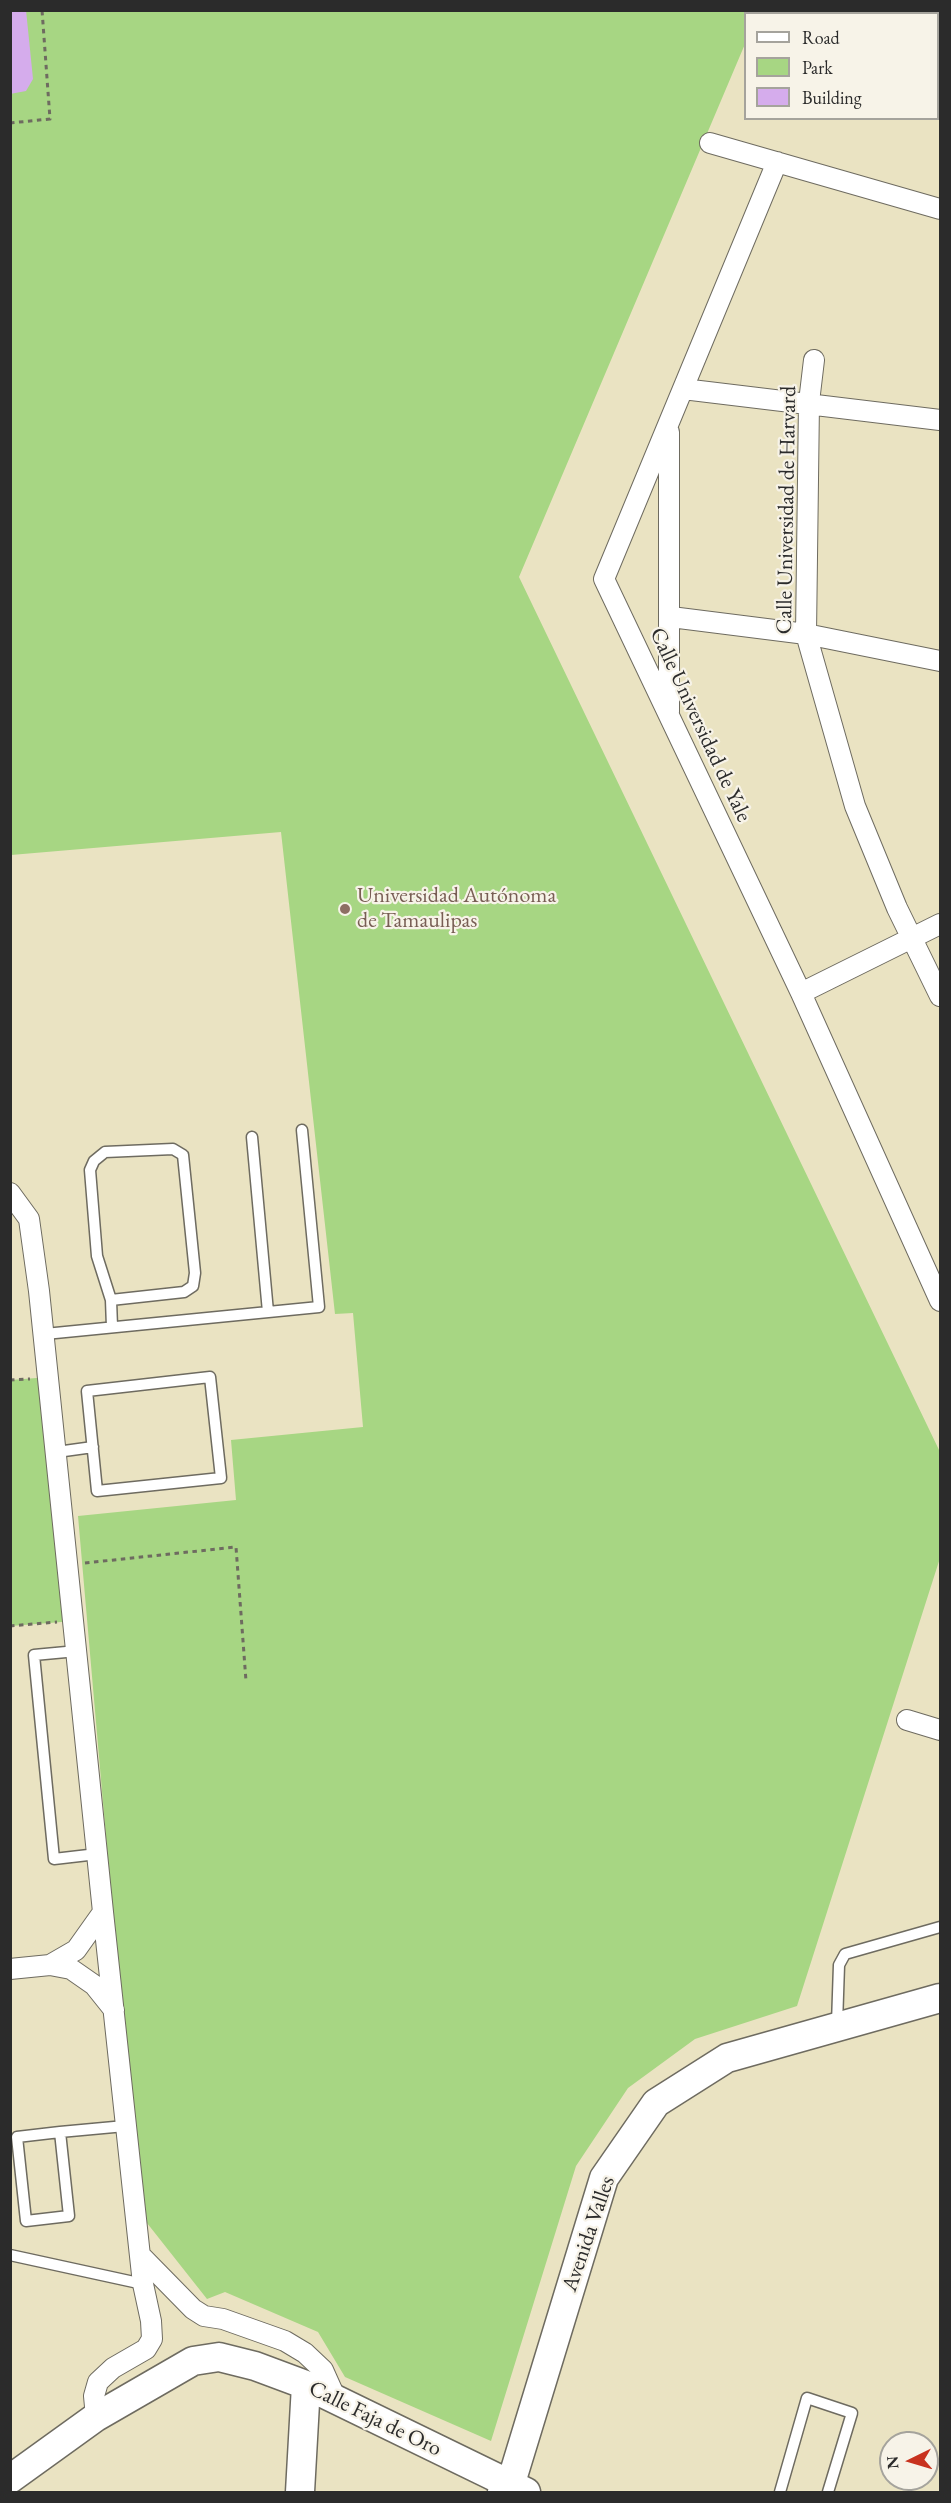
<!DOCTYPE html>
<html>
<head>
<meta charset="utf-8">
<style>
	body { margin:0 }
	#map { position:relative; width:951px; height:2503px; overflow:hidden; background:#eae3c2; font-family:"EB Garamond",serif }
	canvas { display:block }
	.frame { position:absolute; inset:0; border:12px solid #2b2b2b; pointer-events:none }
	.legend { position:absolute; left:744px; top:12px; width:195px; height:108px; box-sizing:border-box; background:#f7f3e8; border:2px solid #a5a39c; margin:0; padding:8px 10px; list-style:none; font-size:18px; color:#2b2b2b }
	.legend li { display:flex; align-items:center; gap:12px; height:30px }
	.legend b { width:30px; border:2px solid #a5a39c }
	.north { position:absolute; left:879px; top:2431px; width:60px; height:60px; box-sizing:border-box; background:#f7f3e8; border:2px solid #a5a39c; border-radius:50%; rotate:265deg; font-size:16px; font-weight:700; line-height:24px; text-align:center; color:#2b2b2b }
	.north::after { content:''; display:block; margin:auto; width:21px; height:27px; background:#c8321e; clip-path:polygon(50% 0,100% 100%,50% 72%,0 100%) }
</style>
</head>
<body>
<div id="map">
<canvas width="951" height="2503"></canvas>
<div class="frame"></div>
<ul class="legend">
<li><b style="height:8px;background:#fff"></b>Road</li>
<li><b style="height:16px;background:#a7d683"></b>Park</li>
<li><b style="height:16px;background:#d5acec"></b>Building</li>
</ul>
<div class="north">N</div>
</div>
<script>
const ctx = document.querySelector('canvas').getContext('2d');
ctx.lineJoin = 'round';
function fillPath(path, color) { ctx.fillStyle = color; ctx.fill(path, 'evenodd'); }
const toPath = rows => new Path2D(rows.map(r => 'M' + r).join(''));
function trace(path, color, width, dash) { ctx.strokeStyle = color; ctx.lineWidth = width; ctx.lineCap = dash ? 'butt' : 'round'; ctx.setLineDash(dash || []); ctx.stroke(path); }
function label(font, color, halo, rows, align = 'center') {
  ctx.font = font + ' "EB Garamond",serif'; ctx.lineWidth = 4.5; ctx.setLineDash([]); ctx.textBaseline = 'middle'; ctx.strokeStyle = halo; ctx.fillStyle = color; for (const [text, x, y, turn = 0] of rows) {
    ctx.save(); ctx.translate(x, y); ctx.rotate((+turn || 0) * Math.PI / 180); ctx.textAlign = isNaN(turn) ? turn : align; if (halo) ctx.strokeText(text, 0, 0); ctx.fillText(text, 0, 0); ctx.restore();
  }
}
const green = toPath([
	[11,11,760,11,759,13,746,14,745,44,519,577,940,1452,940,1558,797,2006,695,2039,628,2088,576,2166,491,2441,345,2377,318,2332,225,2292,207,2299,147,2223,111,1894,78,1516,236,1500,231,1440,363,1427,353,1313,335,1314,281,832,11,855],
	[49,1377,74,1621,11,1626,11,1380]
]);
const building = toPath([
	[10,10,26,10,33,79,26,91,10,94]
]);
const path = toPath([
	[10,123,50,119,42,10],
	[10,1380,30,1379],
	[85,1563,236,1547,246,1681],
	[10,1626,57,1622]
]);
const lane = toPath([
	[252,1137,268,1312],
	[111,1300,184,1292,193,1286,195,1273,183,1155,173,1149,105,1152,94,1161,90,1170,97,1256,111,1300,112,1327],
	[45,1334,319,1307,302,1130],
	[210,1377,221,1478,97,1491,87,1391,210,1377],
	[57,1452,93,1447],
	[77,1651,34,1655,54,1859,97,1854],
	[837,2024,839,1965,845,1954,940,1927],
	[60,2132,69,2216,26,2221,17,2137,60,2132,125,2126],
	[10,2255,143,2284],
	[780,2492,807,2398,852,2413,828,2492]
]);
const street = toPath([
	[710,143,940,209],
	[777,162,604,579,801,993,940,1301],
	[814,360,809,402,806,634,855,806,897,908,940,996],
	[683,389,940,420],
	[671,617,806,634,940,661],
	[669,712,669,432],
	[801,993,940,924],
	[10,1193,29,1219,39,1291,103,1912,76,1950,50,1965,10,1969],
	[907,1720,940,1730],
	[50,1965,71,1969,94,1985,114,2010],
	[140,2255,193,2309,204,2316,223,2319,285,2341,305,2353,323,2370,336,2399],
	[96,2417,94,2396,98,2382,113,2368,146,2349,152,2339,151,2321,143,2284,103,1912]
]);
const secondary = toPath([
	[10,2479,96,2417,193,2361,219,2357,255,2366,306,2385,526,2492],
	[300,2492,306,2385],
	[502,2492,510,2486,604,2178,656,2103,727,2058,940,1998]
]);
const markers = [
	[345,909,6,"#8d6e63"]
];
const streetNames = [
	["Calle Universidad de Harvard",787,510,-89],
	["Calle Universidad de Yale",700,725,65],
	["Avenida Valles",589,2234,-71],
	["Calle Faja de Oro",375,2419,26]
];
const educationNames = [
	["Universidad Autónoma",357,896],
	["de Tamaulipas",357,921]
];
fillPath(green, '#a7d683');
fillPath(building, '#d5acec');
trace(lane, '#6e6b60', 13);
trace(street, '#6e6b60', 22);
trace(secondary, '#6e6b60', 31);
trace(path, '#6e6b60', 3, [4.5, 4.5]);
trace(lane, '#fff', 10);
trace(street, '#fff', 20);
trace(secondary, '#fff', 28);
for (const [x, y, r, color] of markers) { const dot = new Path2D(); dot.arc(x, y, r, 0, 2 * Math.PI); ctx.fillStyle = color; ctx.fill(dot); trace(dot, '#f7f3e8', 2); }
label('22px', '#2b2b2b', '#f7f3e8', streetNames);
label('22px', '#785e54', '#f7f3e8', educationNames, 'left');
</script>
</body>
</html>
